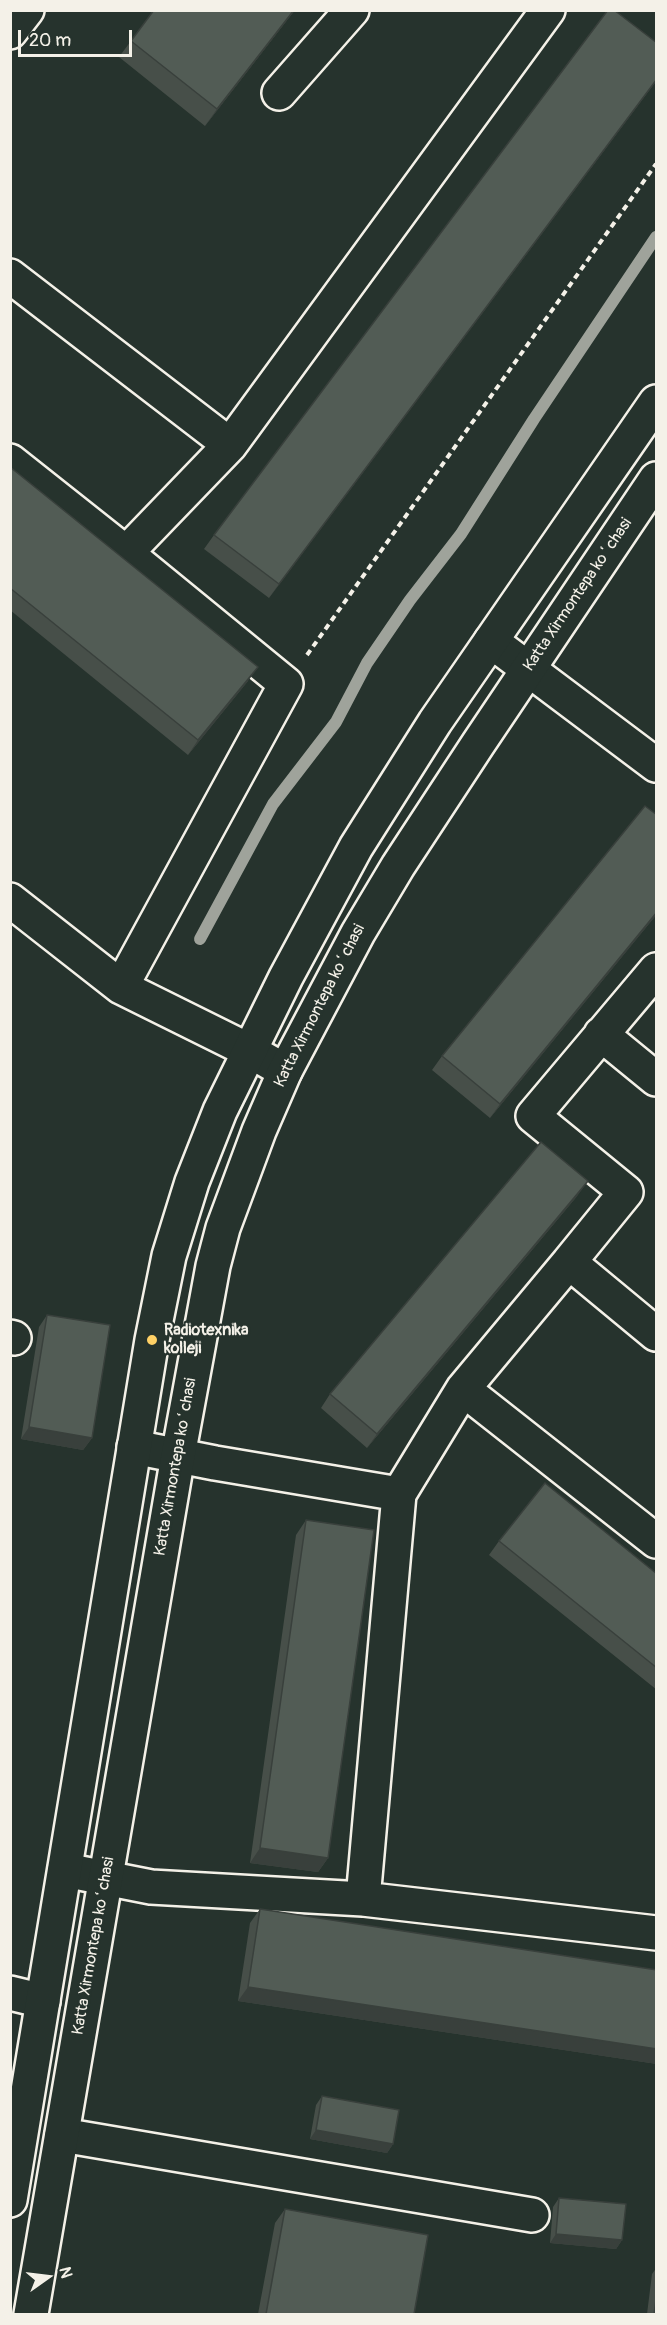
<!DOCTYPE html>
<html>
<head>
<meta charset="utf-8">
<style>
	body { margin:0 }
	#map { position:relative; width:667px; height:2325px; overflow:hidden; background:#26332d; font-family:Pangolin,sans-serif }
	canvas { display:block }
	.frame { position:absolute; inset:0; border:12px solid #f4f1e8; pointer-events:none }
	.north { position:absolute; left:18px; top:2247px; width:60px; height:60px; -webkit-text-stroke:4px #26332d; paint-order:stroke; rotate:76deg; font-size:16px; font-weight:700; line-height:24px; text-align:center; color:#f4f1e8 }
	.north::after { content:''; display:block; margin:auto; width:21px; height:27px; background:#f4f1e8; clip-path:polygon(50% 0,100% 100%,50% 72%,0 100%) }
	.scale { position:absolute; left:18px; top:30px; width:114px; height:27px; box-sizing:border-box; border:3px solid #f4f1e8; border-top:0; padding-left:8px; font-size:18px; line-height:21px; white-space:nowrap; color:#f4f1e8; -webkit-text-stroke:4px #26332d; paint-order:stroke }
</style>
</head>
<body>
<div id="map">
<canvas width="667" height="2325"></canvas>
<div class="frame"></div>
<div class="north">N</div>
<div class="scale">20 m</div>
</div>
<script>
const ctx = document.querySelector('canvas').getContext('2d');
ctx.lineJoin = 'round';
const toPath = rows => new Path2D(rows.map(r => 'M' + r).join(''));
function trace(path, color, width, dash) { ctx.strokeStyle = color; ctx.lineWidth = width; ctx.lineCap = dash ? 'butt' : 'round'; ctx.setLineDash(dash || []); ctx.stroke(path); }
function fillPath(path, color) { ctx.fillStyle = color; ctx.fill(path, 'evenodd'); }
function label(font, color, halo, rows, align = 'center') {
  ctx.font = font + ' Pangolin,sans-serif'; ctx.lineWidth = 4.5; ctx.setLineDash([]); ctx.textBaseline = 'middle'; ctx.strokeStyle = halo; ctx.fillStyle = color; for (const [text, x, y, turn = 0] of rows) {
    ctx.save(); ctx.translate(x, y); ctx.rotate((+turn || 0) * Math.PI / 180); ctx.textAlign = isNaN(turn) ? turn : align; if (halo) ctx.strokeText(text, 0, 0); ctx.fillText(text, 0, 0); ctx.restore();
  }
}
const stream = toPath([
	[200,939,273,804,336,722,367,663,410,600,461,534,534,419,656,237]
]);
const path = toPath([
	[307,655,656,164]
]);
const minor = toPath([
	[10,32,27,10],
	[279,93,352,10],
	[10,276,230,445],
	[10,461,126,553],
	[491,641,656,765],
	[10,900,121,987,250,1051,285,1071],
	[121,987,286,684,126,553,230,445,548,10],
	[601,1034,656,1079],
	[569,1262,626,1192,533,1116,656,970],
	[10,1337,14,1338],
	[463,1389,656,1541],
	[134,1447,215,1463,399,1494,463,1389,569,1262,656,1334],
	[65,1870,151,1887,363,1899,656,1933],
	[363,1899,399,1494],
	[10,1993,43,2001],
	[62,2135,532,2215]
]);
const major = toPath([
	[10,2200,152,1340,169,1256,192,1182,220,1111,286,977,356,847,435,722,656,402],
	[31,2314,178,1456,213,1266,223,1228,259,1131,285,1071,358,933,398,866,478,744,656,479]
]);
const wall = toPath([
	[154,10,295,10,205,126,119,57],
	[657,43,657,80,269,598,204,549,214,535],
	[10,467,248,681,188,755,10,610],
	[657,815,657,914,490,1118,432,1070,442,1056],
	[578,1195,367,1448,321,1408,330,1394],
	[47,1315,92,1438,83,1450,21,1439,39,1327],
	[306,1520,328,1858,318,1872,250,1863,296,1535],
	[499,1541,657,1574,657,1690,489,1555],
	[260,1909,657,1970,657,2064,238,2001,250,1923],
	[322,2096,393,2144,387,2153,310,2139,316,2105],
	[559,2198,622,2240,616,2249,550,2243,553,2207],
	[285,2209,414,2314,258,2314,275,2223],
	[657,2267,657,2314,647,2314,652,2274]
]);
const shadedWall = toPath([
	[294,10,295,10,205,126,217,109],
	[657,79,657,80,269,598,279,584],
	[258,667,248,681,188,755,198,740],
	[657,912,657,914,490,1118,500,1104],
	[588,1181,578,1195,367,1448,377,1434],
	[29,1427,92,1438,83,1450,21,1439],
	[260,1848,328,1858,318,1872,250,1863],
	[248,1987,657,2049,657,2064,238,2001],
	[316,2130,393,2144,387,2153,310,2139],
	[556,2234,622,2240,616,2249,550,2243]
]);
const building = toPath([
	[154,10,294,10,217,109,131,41,154,10],
	[608,10,614,10,657,43,657,79,279,584,214,535,608,10],
	[10,467,258,667,198,740,10,588,10,467],
	[645,806,657,815,657,912,500,1104,442,1056,645,806],
	[541,1142,588,1181,377,1434,330,1394,541,1142],
	[47,1315,110,1325,92,1438,29,1427,47,1315],
	[545,1483,657,1574,657,1668,499,1541,545,1483],
	[306,1520,374,1530,328,1858,260,1848,306,1520],
	[260,1909,657,1970,657,2049,248,1987,260,1909],
	[322,2096,399,2110,393,2144,316,2130,322,2096],
	[559,2198,626,2204,622,2240,556,2234,559,2198],
	[285,2209,428,2235,414,2314,266,2314,285,2209],
	[657,2293,657,2314,654,2314,657,2293]
]);
const markers = [
	[152,1340,6,"#ffd166"]
];
const streetNames = [
	["Katta Xirmontepa koʻchasi",578,595,-56],
	["Katta Xirmontepa koʻchasi",320,1006,-63],
	["Katta Xirmontepa koʻchasi",176,1467,-80],
	["Katta Xirmontepa koʻchasi",94,1946,-80]
];
const poiNames = [
	["Radiotexnika",164,1331],
	["kolleji",164,1349]
];
trace(stream, '#9fa39b', 12);
trace(minor, '#f4f1e8', 38);
trace(major, '#f4f1e8', 38);
trace(path, '#f4f1e8', 4, [6, 4.5]);
trace(minor, '#26332d', 33);
trace(major, '#26332d', 33);
fillPath(wall, '#474f49');
fillPath(shadedWall, '#39403c');
fillPath(building, '#525c55');
trace(building, '#39403c', 1.5);
for (const [x, y, r, color] of markers) { const dot = new Path2D(); dot.arc(x, y, r, 0, 2 * Math.PI); ctx.fillStyle = color; ctx.fill(dot); trace(dot, '#26332d', 2); }
label('16px', '#f4f1e8', '#26332d', streetNames);
label('bold 16px', '#f4f1e8', '#26332d', poiNames, 'left');
</script>
</body>
</html>
